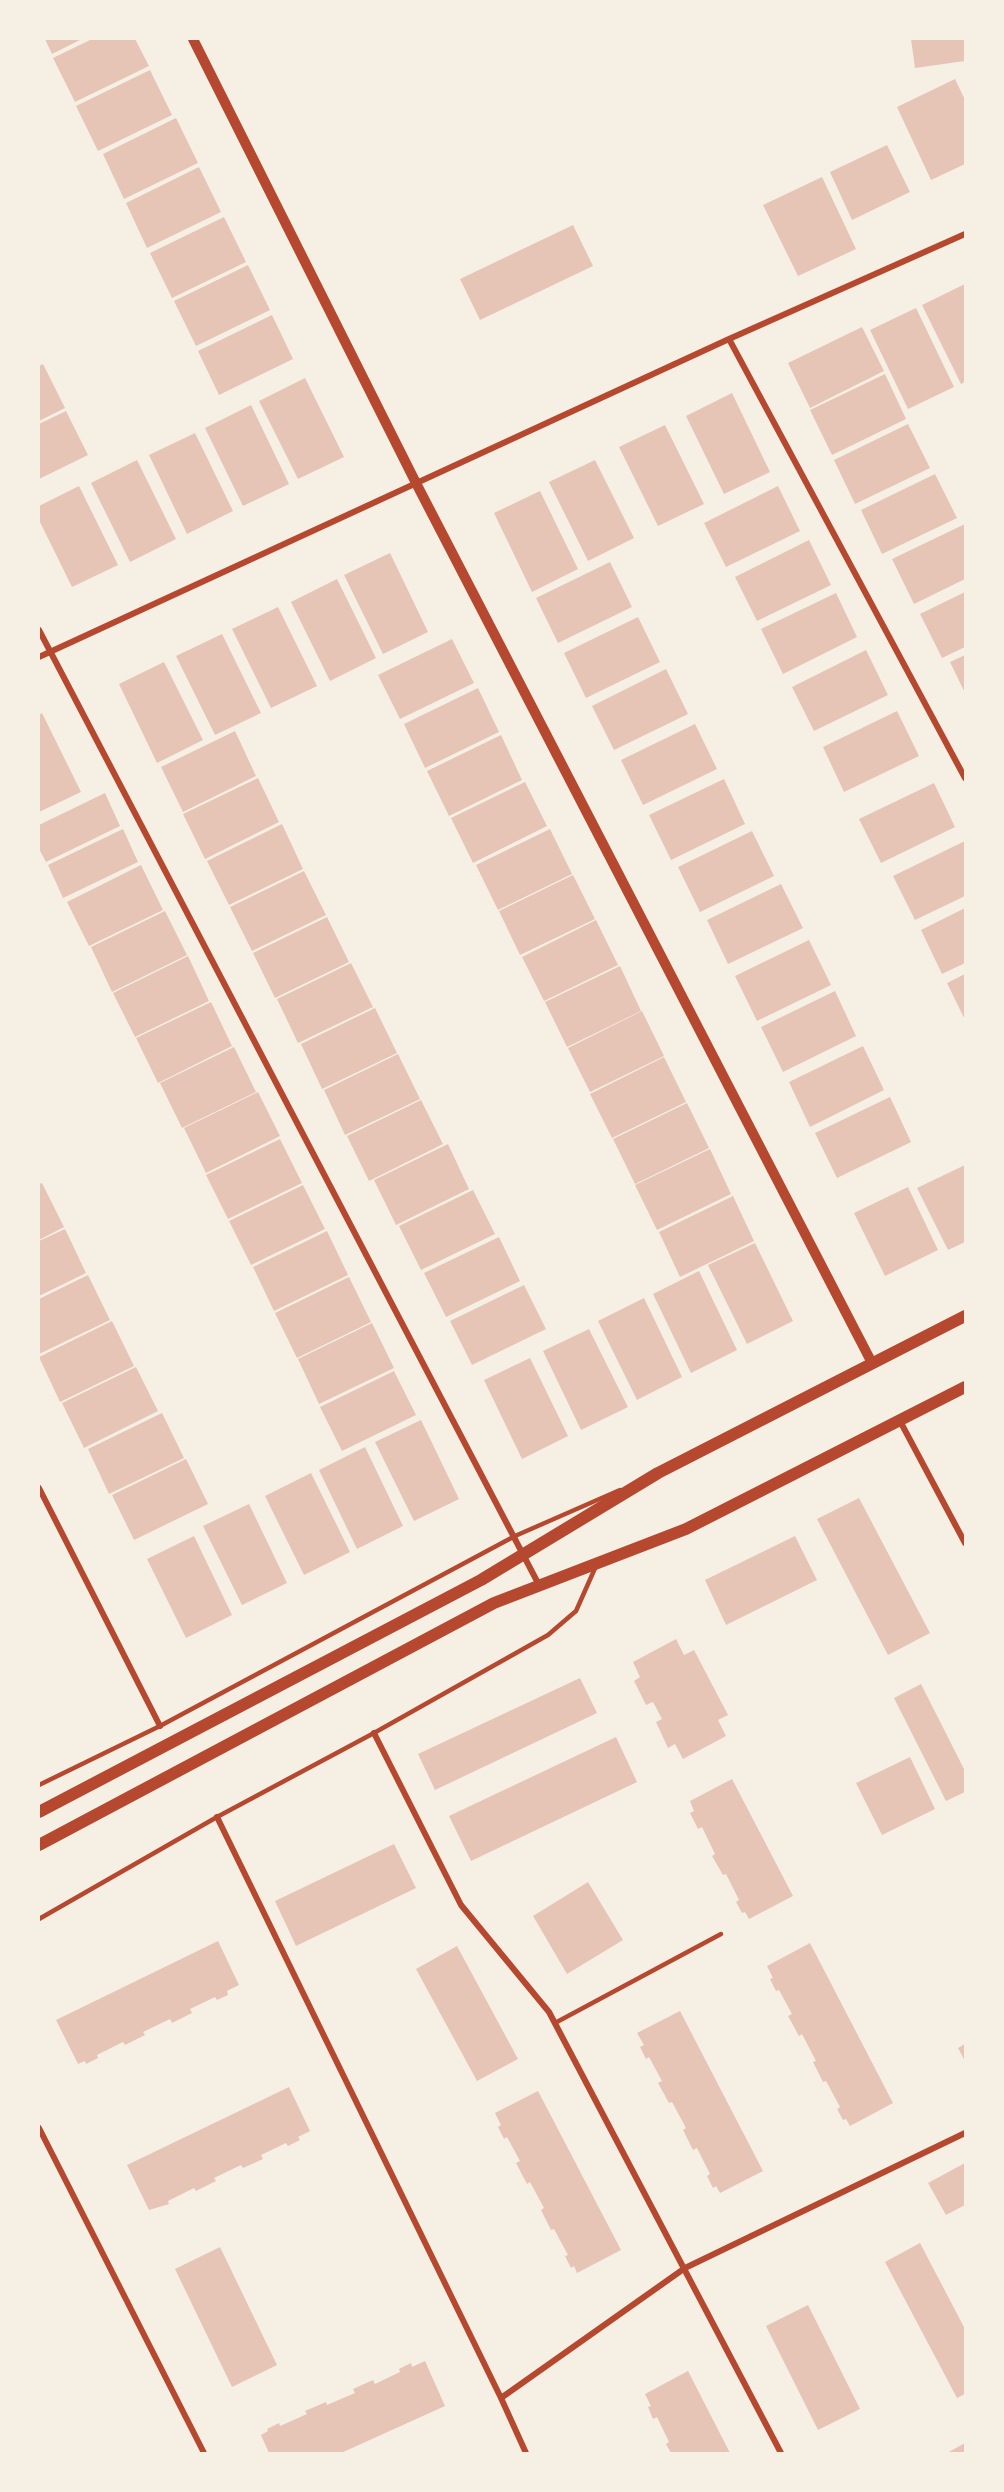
<!DOCTYPE html>
<html>
<head>
<meta charset="utf-8">
<style>
	body { margin:0 }
	#map { position:relative; width:1004px; height:2492px; overflow:hidden; background:#f6efe4; font-family:Lato,sans-serif }
	canvas { display:block }
	.frame { position:absolute; inset:0; border:40px solid #f6efe4; pointer-events:none }
</style>
</head>
<body>
<div id="map">
<canvas width="1004" height="2492"></canvas>
<div class="frame"></div>
</div>
<script>
const ctx = document.querySelector('canvas').getContext('2d');
ctx.lineJoin = 'round';
function fillPath(path, color) { ctx.fillStyle = color; ctx.fill(path, 'evenodd'); }
const toPath = rows => new Path2D(rows.map(r => 'M' + r).join(''));
function trace(path, color, width, dash) { ctx.strokeStyle = color; ctx.lineWidth = width; ctx.lineCap = dash ? 'butt' : 'round'; ctx.setLineDash(dash || []); ctx.stroke(path); }
const building = toPath([
	[45,39,82,39,52,54],
	[92,39,135,39,149,66,75,102,53,58],
	[911,39,964,39,965,61,915,68],
	[150,70,172,115,98,151,76,106],
	[955,79,965,100,965,164,931,180,897,107],
	[176,118,198,163,124,199,103,154],
	[887,145,910,192,852,220,830,172],
	[199,167,221,212,147,248,126,203],
	[822,177,856,249,798,276,763,205],
	[224,217,246,262,172,298,150,253],
	[573,225,593,266,480,320,460,279],
	[248,265,270,310,196,346,174,301],
	[965,284,965,382,961,384,922,305],
	[916,308,954,387,908,409,870,330],
	[272,315,293,359,219,395,198,351],
	[862,327,884,371,810,408,788,363],
	[43,364,65,408,39,421,39,366],
	[885,374,906,419,832,455,810,410],
	[305,378,344,457,298,479,259,401],
	[732,393,770,472,724,494,686,416],
	[251,405,289,484,243,506,205,428],
	[66,411,88,455,39,479,39,424],
	[908,424,930,468,855,504,834,460],
	[665,425,704,504,658,526,619,447],
	[195,433,233,511,187,534,149,455],
	[137,460,176,539,130,562,91,483],
	[595,460,634,538,588,561,549,482],
	[935,474,957,518,882,554,861,510],
	[79,486,118,565,72,587,39,520,39,506],
	[778,486,800,531,726,567,704,523],
	[540,491,578,569,532,592,494,513],
	[965,524,965,579,914,604,892,559],
	[809,540,831,585,757,621,735,577],
	[390,553,428,632,383,654,344,575],
	[610,562,632,607,558,643,536,598],
	[337,579,376,658,330,681,291,602],
	[965,592,965,647,942,658,920,614],
	[836,593,857,637,783,674,761,629],
	[278,607,317,686,271,708,232,629],
	[638,617,660,662,586,698,564,653],
	[222,634,261,713,215,735,176,656],
	[452,639,474,683,400,719,378,675],
	[866,650,888,695,814,731,792,687],
	[965,655,965,693,950,662],
	[164,662,203,740,157,763,119,684],
	[666,669,688,714,614,750,592,706],
	[478,688,499,732,425,768,404,724],
	[897,711,919,756,844,792,823,747],
	[42,713,81,792,39,812,39,715],
	[695,724,717,769,643,805,621,760],
	[235,731,256,776,183,812,161,767],
	[501,735,522,780,449,816,427,771],
	[258,778,279,822,205,859,183,814],
	[724,779,745,824,671,860,649,815],
	[525,782,547,826,473,863,451,818],
	[934,783,955,827,881,863,859,819],
	[105,793,120,826,46,862,39,849,39,825],
	[282,824,303,869,229,905,207,861],
	[123,829,138,862,63,898,48,865],
	[550,829,572,874,498,910,476,865],
	[752,831,774,876,700,912,678,867],
	[965,841,965,896,915,920,893,876],
	[141,865,163,910,89,946,67,902],
	[304,871,326,915,252,951,230,907],
	[573,875,595,919,520,955,499,911],
	[781,884,803,928,728,964,707,920],
	[965,908,965,963,942,974,921,930],
	[165,911,187,955,112,992,91,947],
	[327,917,349,962,275,998,253,953],
	[596,920,618,965,544,1001,522,957],
	[809,940,831,985,757,1021,735,976],
	[188,956,209,1001,135,1037,113,993],
	[351,963,373,1007,298,1043,277,999],
	[620,966,641,1011,567,1047,545,1002],
	[965,974,965,1020,947,983],
	[835,991,856,1036,783,1072,761,1027],
	[211,1002,232,1046,158,1083,136,1038],
	[375,1008,397,1053,322,1089,301,1044],
	[642,1011,664,1056,590,1092,568,1048],
	[863,1046,884,1090,810,1127,789,1082],
	[234,1047,256,1092,182,1128,160,1083],
	[398,1054,420,1099,345,1135,324,1090],
	[664,1057,686,1102,612,1138,590,1094],
	[258,1092,280,1136,206,1173,184,1128],
	[890,1097,911,1142,837,1178,815,1133],
	[421,1100,443,1144,369,1181,347,1136],
	[687,1103,709,1148,635,1184,613,1139],
	[280,1139,302,1183,228,1219,206,1175],
	[448,1144,469,1189,396,1225,374,1180],
	[710,1149,731,1194,657,1230,635,1185],
	[965,1165,965,1242,948,1250,917,1188],
	[42,1183,64,1227,39,1240,39,1184],
	[303,1185,325,1229,251,1265,229,1221],
	[908,1187,938,1250,885,1276,854,1213],
	[473,1190,495,1234,421,1270,399,1226],
	[733,1196,754,1241,680,1277,659,1232],
	[65,1229,86,1273,39,1296,39,1241],
	[327,1231,348,1275,274,1311,253,1267],
	[499,1237,520,1281,446,1317,424,1273],
	[755,1243,793,1321,747,1344,708,1265],
	[699,1271,737,1350,691,1373,653,1294],
	[88,1275,110,1320,39,1354,39,1299],
	[349,1277,371,1322,297,1358,275,1313],
	[524,1285,546,1329,472,1365,450,1321],
	[644,1298,682,1377,637,1400,598,1321],
	[112,1321,134,1366,60,1402,39,1357],
	[372,1323,394,1368,319,1404,298,1359],
	[589,1329,628,1407,581,1430,543,1351],
	[530,1358,568,1436,522,1459,484,1380],
	[136,1367,158,1411,84,1448,62,1403],
	[394,1371,416,1415,342,1451,320,1407],
	[162,1413,184,1458,109,1494,88,1449],
	[421,1420,459,1499,414,1521,375,1442],
	[365,1447,403,1526,357,1549,319,1470],
	[186,1459,208,1504,134,1540,112,1495],
	[311,1473,350,1552,304,1575,265,1496],
	[859,1498,930,1633,888,1655,817,1519],
	[249,1504,287,1583,242,1605,203,1526],
	[194,1536,232,1615,186,1638,147,1559],
	[795,1536,817,1580,726,1625,705,1580],
	[676,1639,684,1655,694,1650,728,1715,718,1720,726,1736,683,1759,675,1744,668,1748,656,1722,662,1719,653,1702,646,1705,634,1681,640,1677,633,1662],
	[580,1678,597,1713,435,1790,418,1754],
	[921,1684,965,1771,965,1792,946,1801,894,1698],
	[616,1737,637,1782,471,1861,449,1816],
	[910,1757,935,1809,882,1835,856,1783],
	[732,1779,793,1896,749,1919,745,1912,742,1913,736,1902,739,1900,726,1874,723,1875,712,1856,715,1854,702,1827,698,1829,690,1813,694,1811,690,1801],
	[394,1844,416,1888,296,1946,275,1901],
	[588,1882,623,1940,567,1974,533,1916],
	[218,1941,239,1985,227,1991,228,1995,217,2000,215,1997,190,2009,192,2013,172,2023,170,2019,143,2032,145,2035,125,2045,123,2042,97,2055,98,2058,86,2064,85,2061,78,2064,56,2020],
	[810,1943,893,2103,850,2126,846,2119,843,2120,837,2109,840,2107,826,2081,823,2082,813,2062,816,2061,802,2034,799,2036,788,2016,792,2014,779,1990,776,1991,770,1979,773,1978,767,1966],
	[457,1946,518,2059,477,2081,416,1969],
	[680,2011,763,2171,720,2193,716,2186,713,2188,707,2176,710,2174,697,2148,693,2150,683,2130,686,2128,672,2102,669,2103,658,2083,662,2081,649,2057,646,2059,640,2047,644,2045,637,2033],
	[965,2044,965,2061,958,2048],
	[289,2087,310,2131,298,2137,300,2140,288,2146,286,2143,261,2155,263,2159,243,2168,241,2165,214,2178,216,2181,196,2191,194,2188,168,2201,169,2204,149,2210,127,2165],
	[538,2091,621,2250,577,2273,574,2266,571,2268,565,2256,568,2255,554,2229,551,2230,541,2210,544,2208,530,2182,527,2184,516,2163,520,2161,507,2137,504,2139,498,2127,501,2125,495,2113],
	[965,2163,965,2205,946,2215,928,2183],
	[920,2243,965,2329,965,2394,957,2398,885,2262],
	[220,2247,277,2365,232,2387,175,2269],
	[808,2305,860,2409,818,2430,766,2326],
	[425,2361,445,2406,341,2453,269,2453,261,2435,268,2431,267,2429,279,2423,280,2426,307,2414,305,2411,326,2402,327,2405,355,2393,353,2389,373,2380,375,2384,400,2372,399,2369,411,2363,412,2367],
	[688,2371,730,2453,671,2453,666,2444,669,2442,657,2417,653,2419,648,2407,651,2406,645,2394],
	[965,2443,965,2453,947,2453]
]);
const service = toPath([
	[39,1785,160,1726,515,1536,620,1490],
	[39,1919,217,1817,374,1733,548,1635,576,1611,596,1566],
	[555,2023,721,1934]
]);
const minor = toPath([
	[729,339,965,778],
	[39,630,539,1585],
	[39,657,729,339,965,234],
	[900,1421,965,1543],
	[39,1488,160,1726],
	[374,1733,461,1905,549,2012,781,2453],
	[217,1817,501,2398,526,2453],
	[39,2128,204,2453],
	[501,2398,685,2268,965,2133]
]);
const tertiary = toPath([
	[193,39,417,485,872,1363]
]);
const secondary = toPath([
	[39,1812,481,1580,658,1473,965,1316],
	[39,1845,494,1603,686,1529,965,1387]
]);
fillPath(building, '#e6c5b7');
trace(service, '#b5482f', 4.5);
trace(minor, '#b5482f', 6);
trace(tertiary, '#b5482f', 10);
trace(secondary, '#b5482f', 12);
</script>
</body>
</html>
